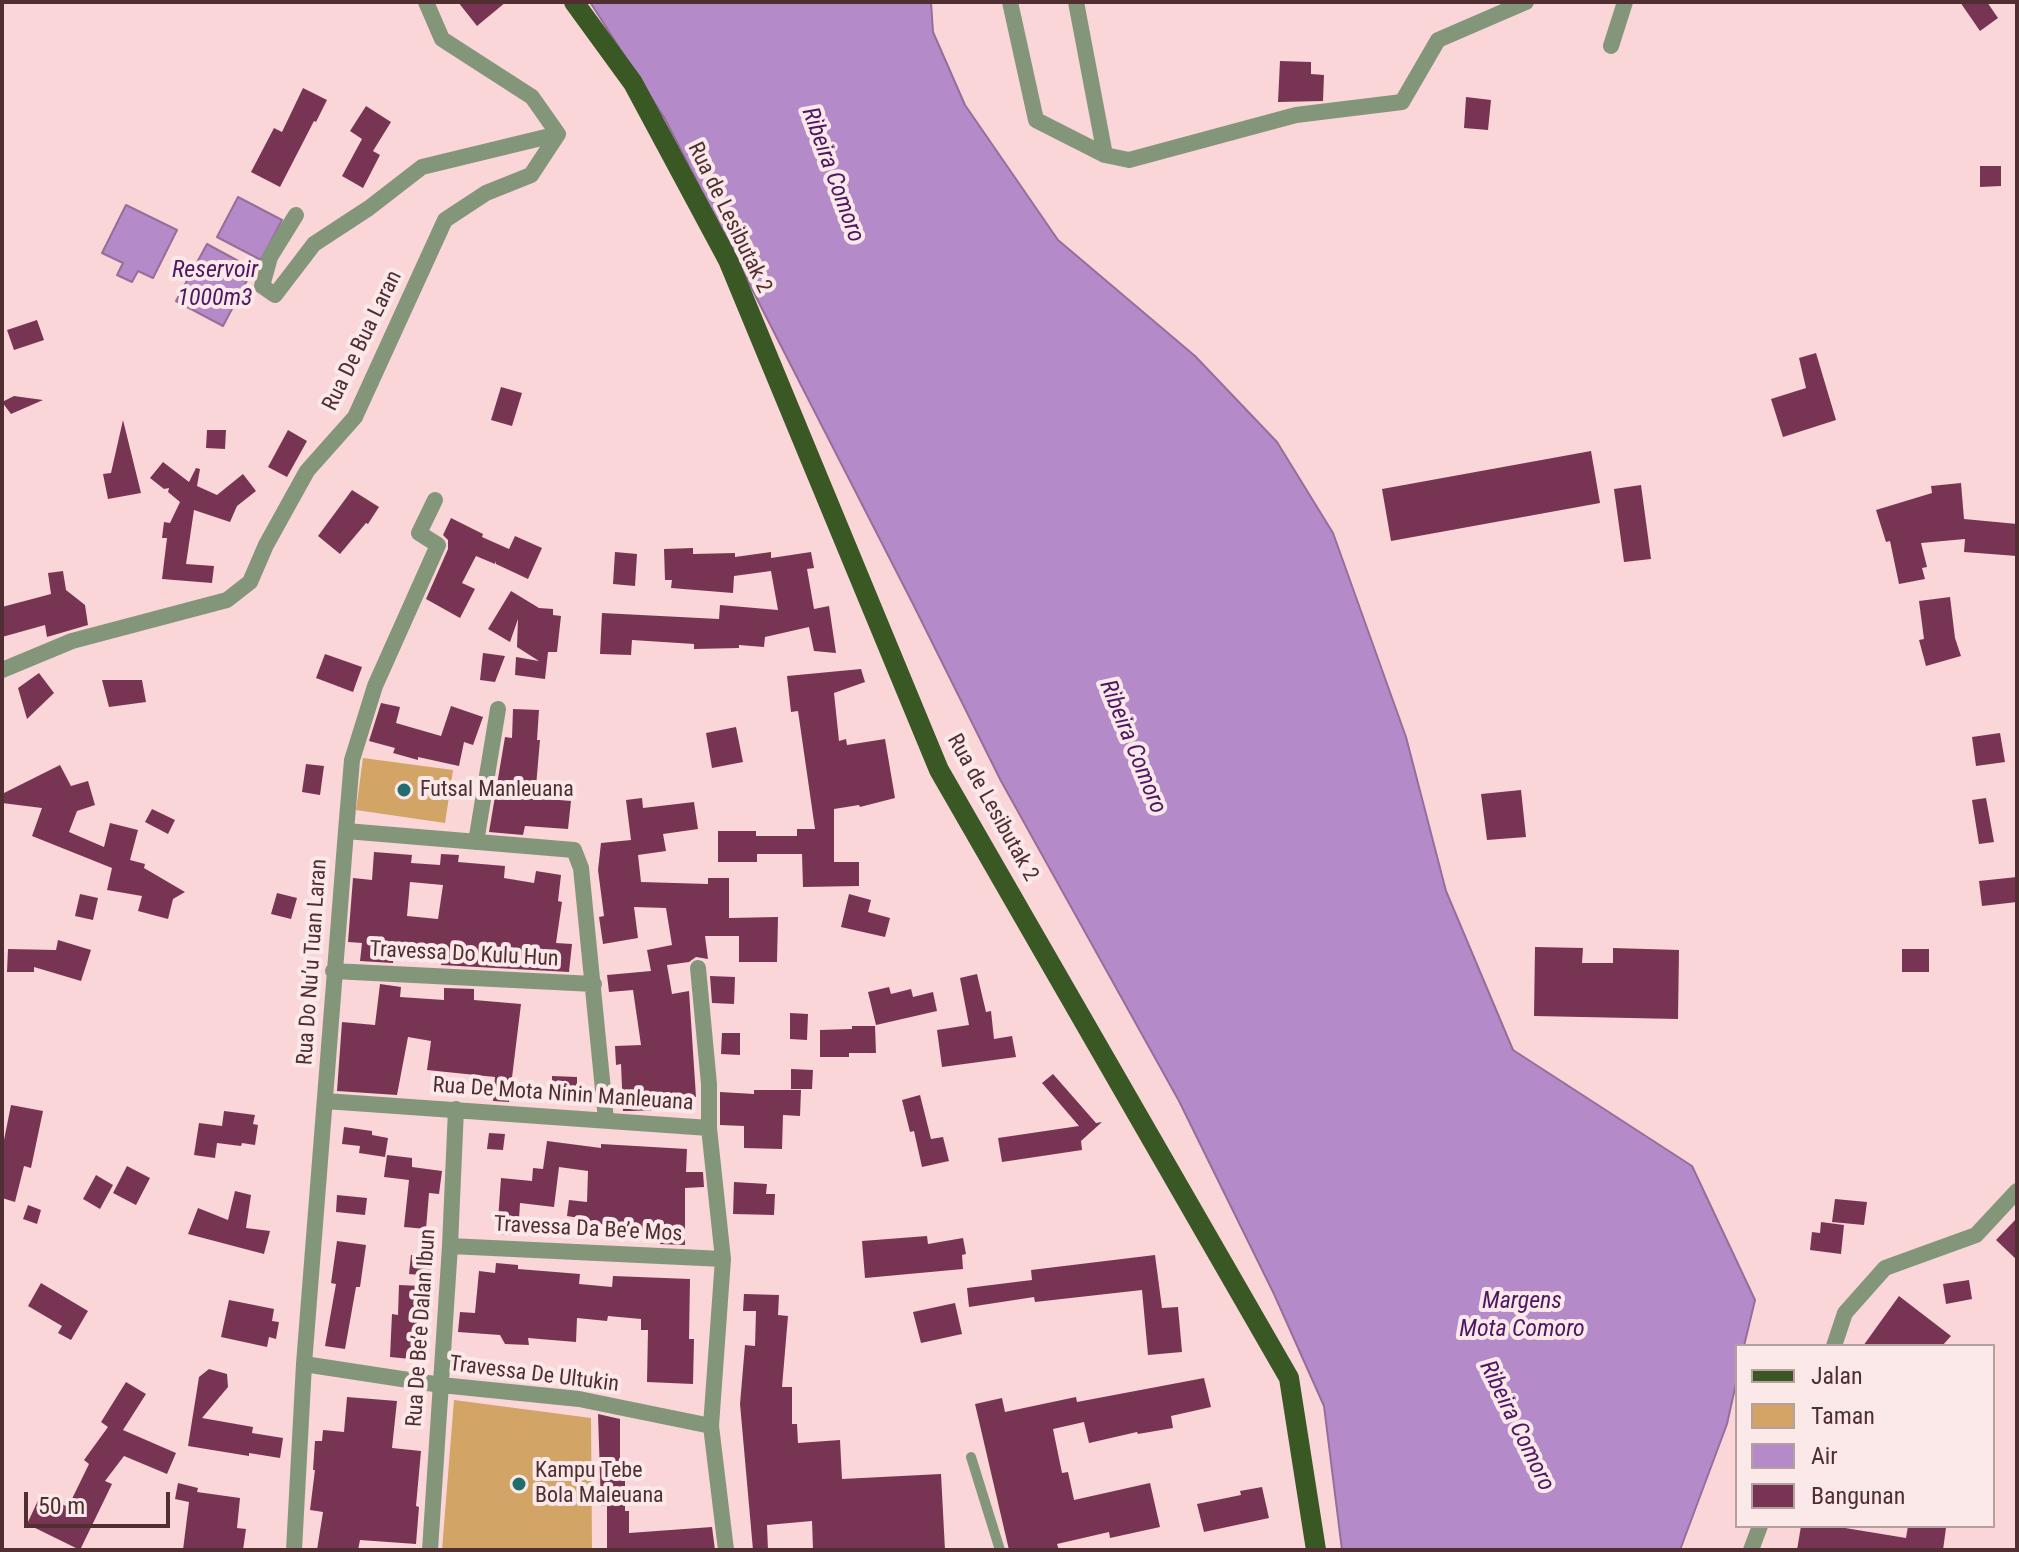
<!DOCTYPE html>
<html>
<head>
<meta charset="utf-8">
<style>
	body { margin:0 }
	#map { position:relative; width:2019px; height:1552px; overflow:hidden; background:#fad6d8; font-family:"Roboto Condensed",sans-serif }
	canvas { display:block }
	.frame { position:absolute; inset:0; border:4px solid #502e31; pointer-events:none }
	.legend { position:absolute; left:1735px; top:1344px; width:260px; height:184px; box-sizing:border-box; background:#fbe8e9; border:2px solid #b79e9f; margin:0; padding:10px 14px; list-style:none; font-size:24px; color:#502e31 }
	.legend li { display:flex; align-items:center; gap:16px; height:40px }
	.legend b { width:40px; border:2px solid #b79e9f }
	.scale { position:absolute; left:24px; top:1492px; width:146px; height:36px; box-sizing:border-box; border:4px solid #502e31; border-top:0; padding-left:10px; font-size:24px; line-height:28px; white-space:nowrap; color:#502e31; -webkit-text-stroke:6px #fbe8e9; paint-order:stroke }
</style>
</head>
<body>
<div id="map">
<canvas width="2019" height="1552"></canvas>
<div class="frame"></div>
<ul class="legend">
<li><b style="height:10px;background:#395824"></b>Jalan</li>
<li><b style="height:22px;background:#d2a465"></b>Taman</li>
<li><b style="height:22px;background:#b58ac9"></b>Air</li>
<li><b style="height:22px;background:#783553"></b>Bangunan</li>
</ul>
<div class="scale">50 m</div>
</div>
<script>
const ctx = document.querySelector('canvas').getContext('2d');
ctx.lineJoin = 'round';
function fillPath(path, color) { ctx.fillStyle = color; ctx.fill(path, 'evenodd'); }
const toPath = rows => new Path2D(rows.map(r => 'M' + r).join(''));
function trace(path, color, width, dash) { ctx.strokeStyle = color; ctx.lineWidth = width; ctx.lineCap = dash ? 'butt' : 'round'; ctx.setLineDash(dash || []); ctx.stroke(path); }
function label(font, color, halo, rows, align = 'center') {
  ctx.font = font + ' "Roboto Condensed",sans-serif'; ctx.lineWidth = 8; ctx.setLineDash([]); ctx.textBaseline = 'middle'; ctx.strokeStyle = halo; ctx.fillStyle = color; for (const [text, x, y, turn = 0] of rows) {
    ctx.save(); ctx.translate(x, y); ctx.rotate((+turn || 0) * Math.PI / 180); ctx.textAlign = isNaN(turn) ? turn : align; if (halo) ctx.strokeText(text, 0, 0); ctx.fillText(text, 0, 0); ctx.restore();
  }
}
const green = toPath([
	[363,758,453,770,445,823,356,810],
	[454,1400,591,1418,592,1550,442,1550]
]);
const water = toPath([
	[590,2,931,2,933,32,965,105,1058,240,1195,356,1277,442,1333,533,1406,737,1446,891,1513,1050,1692,1166,1755,1300,1744,1346,1737,1346,1737,1379,1727,1424,1680,1550,1342,1550,1324,1406,1274,1294,1179,1101,1001,781,913,604,665,119,590,2],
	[238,197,282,220,261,260,217,237,238,197],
	[126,205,177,230,153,278,138,271,132,282,117,275,123,263,102,253,126,205],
	[207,244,253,269,223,326,176,301,207,244]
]);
const building = toPath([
	[458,2,506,2,477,26],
	[1960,2,1987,2,1998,18,1980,31],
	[1280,61,1311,62,1311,74,1324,75,1323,101,1278,102],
	[303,88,327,100,316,122,314,121,280,187,251,172,274,128,282,132],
	[1466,97,1491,100,1488,130,1464,128],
	[366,106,391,122,373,151,380,155,363,188,342,176,362,139,350,131],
	[1980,166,2001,166,2001,186,1980,187],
	[37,320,44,340,14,350,7,330],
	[1816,353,1836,420,1783,437,1771,399,1806,388,1799,358],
	[501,387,522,393,512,426,491,420],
	[14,396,43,400,11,414,2,402],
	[123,420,141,493,108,499,103,474,111,473],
	[207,430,226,430,225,449,206,448],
	[288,430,307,441,287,477,268,467],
	[1591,451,1600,503,1391,541,1382,489],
	[163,462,189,482,196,468,200,469,197,486,217,495,243,474,256,491,237,506,230,522,194,510,186,564,214,566,212,583,162,579,167,538,162,538,164,522,170,523,180,502,168,492,169,488,164,489,150,478],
	[1961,483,1964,519,2017,524,2017,556,1964,552,1965,539,1921,543,1927,567,1922,568,1925,579,1899,584,1890,541,1886,542,1876,510,1932,493,1931,486],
	[1641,485,1651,559,1624,562,1614,489],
	[352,490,379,507,368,524,366,523,340,554,318,536],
	[451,518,483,534,482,537,509,549,515,536,542,548,528,579,496,564,496,561,495,564,476,556,462,583,475,589,460,618,426,599,448,549,448,540,443,535],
	[693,548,693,554,735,553,735,557,771,552,771,558,811,552,814,568,807,569,814,609,829,606,836,653,814,651,809,627,765,637,764,647,739,645,739,648,694,649,694,644,632,640,631,655,600,654,602,613,719,619,720,605,778,610,771,571,734,576,733,593,671,588,672,580,665,580,664,549],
	[615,552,637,554,635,586,613,584],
	[63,571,66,590,85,605,88,625,47,637,45,625,2,637,2,607,51,594,48,573],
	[511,591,539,608,553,609,553,615,561,616,557,652,548,652,545,679,515,675,516,657,539,661,517,647,518,619,510,642,488,629],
	[1950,597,1955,638,1961,656,1926,666,1919,640,1924,639,1919,601],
	[483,653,505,656,495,682,480,680],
	[325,654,362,667,353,692,316,678],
	[861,669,865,682,834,693,839,741,846,739,847,745,885,739,895,798,860,807,859,805,834,809,834,862,859,862,859,886,803,887,802,854,757,854,757,862,718,862,718,831,756,831,756,836,797,836,797,829,815,829,798,711,791,712,787,676],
	[39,673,54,693,27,719,18,688],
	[102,680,142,680,146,702,109,707],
	[381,703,400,707,396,723,441,736,451,706,483,717,473,745,464,742,459,766,418,757,418,760,393,753,395,748,369,741],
	[513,709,539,710,537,740,540,740,535,798,571,801,568,829,525,826,523,835,489,832,505,737,512,738],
	[736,727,743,762,712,768,706,733],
	[2000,733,2005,762,1976,766,1972,737],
	[306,764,324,766,320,795,302,792],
	[60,765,71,786,88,781,95,805,77,811,69,832,104,847,110,823,138,830,130,860,145,864,144,868,185,892,173,899,168,919,138,911,142,896,107,890,112,868,32,836,42,808,2,803,2,794],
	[1521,790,1526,837,1487,840,1481,794],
	[642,798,643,808,694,802,698,829,663,834,666,851,638,855,641,882,708,884,708,878,729,878,729,918,778,917,777,962,739,962,739,936,705,936,708,959,696,957,689,962,667,965,672,994,689,991,696,1097,654,1096,655,1110,631,1111,623,1111,621,1064,616,1065,615,1046,641,1045,633,990,609,992,607,975,651,971,647,950,672,945,666,908,634,907,638,938,603,944,599,917,604,916,598,870,601,843,631,840,626,800],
	[1986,798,1994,842,1979,844,1972,800],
	[152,809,175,820,168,834,145,822],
	[374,852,412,855,411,863,440,865,441,854,459,855,458,862,505,866,504,878,534,883,536,871,561,875,558,901,562,902,556,943,572,944,569,972,441,965,442,950,394,946,393,963,360,961,362,943,348,942,353,878,372,880],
	[410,882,443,885,438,919,407,916],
	[2017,877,2017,902,1982,906,1979,881],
	[277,893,297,898,291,919,271,914],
	[80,894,98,898,93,920,75,916],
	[849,894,871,900,868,912,890,918,885,937,841,927],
	[58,940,91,950,81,981,34,967,34,972,7,972,8,949,56,950],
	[1535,947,1583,948,1582,963,1613,963,1613,948,1679,950,1678,1019,1534,1016],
	[1902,949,1929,949,1929,972,1902,972],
	[977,974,986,1012,991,1011,994,1039,1012,1036,1016,1057,942,1067,937,1030,969,1025,960,978],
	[710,976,735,977,734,1004,712,1003],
	[380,984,401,987,400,997,444,1000,444,988,474,989,474,1000,521,1004,509,1102,493,1101,495,1077,427,1070,431,1041,408,1037,397,1095,337,1091,342,1022,375,1025],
	[889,987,891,994,911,989,913,997,933,992,937,1011,876,1025,868,992],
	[790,1013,808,1014,807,1040,790,1039],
	[852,1026,875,1026,876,1053,849,1053,849,1057,820,1057,820,1030,852,1029],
	[722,1033,740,1033,740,1055,721,1054],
	[791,1069,813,1070,812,1089,791,1089],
	[1053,1074,1096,1123,1102,1122,1081,1141,1082,1150,1002,1162,998,1138,1079,1126,1042,1083],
	[552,1076,577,1077,577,1094,552,1093],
	[754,1090,801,1090,800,1116,783,1115,782,1149,744,1148,744,1126,720,1125,720,1092,754,1094],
	[920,1095,931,1139,943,1137,949,1161,922,1167,914,1131,910,1132,902,1100],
	[11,1105,43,1111,31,1168,24,1166,15,1202,2,1198,2,1150],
	[224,1111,255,1115,253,1124,258,1125,255,1145,242,1143,241,1146,217,1143,215,1158,194,1155,199,1123,222,1126],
	[344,1127,372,1131,372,1135,388,1138,385,1157,359,1153,360,1146,342,1144],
	[489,1133,505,1134,503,1150,487,1149],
	[547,1141,601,1148,601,1144,687,1149,686,1172,703,1172,704,1187,685,1188,685,1245,660,1244,660,1239,625,1233,625,1226,585,1223,586,1219,567,1216,569,1200,587,1202,588,1171,559,1167,554,1207,520,1203,518,1235,497,1234,501,1178,532,1181,533,1168,543,1169],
	[387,1155,412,1158,412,1167,442,1171,439,1194,429,1193,426,1229,404,1227,409,1180,384,1177],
	[127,1166,150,1178,136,1205,113,1193],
	[96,1175,113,1185,100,1209,83,1199],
	[734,1182,767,1184,766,1194,775,1194,774,1215,733,1214],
	[235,1191,251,1195,246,1228,270,1231,264,1254,188,1234,198,1208,228,1220],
	[337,1195,367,1198,365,1215,336,1212],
	[1835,1199,1867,1202,1864,1225,1832,1222],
	[28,1205,41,1210,37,1224,23,1219],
	[2017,1218,2017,1260,1996,1240],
	[1821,1222,1844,1225,1841,1254,1810,1250,1812,1232,1820,1233],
	[927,1236,928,1244,963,1238,966,1254,962,1255,963,1269,865,1278,862,1241],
	[337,1241,366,1245,360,1287,356,1287,345,1349,325,1346,336,1284,331,1283],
	[411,1255,432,1257,430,1276,409,1274],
	[1155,1255,1162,1308,1178,1307,1182,1352,1148,1355,1142,1290,1035,1302,1034,1297,969,1307,967,1288,1032,1280,1031,1270],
	[496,1263,518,1265,518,1269,580,1274,579,1284,612,1287,613,1276,690,1279,689,1339,694,1339,693,1384,647,1382,648,1330,641,1330,641,1319,608,1316,607,1321,577,1318,576,1342,528,1338,529,1345,505,1344,500,1335,458,1332,460,1312,475,1313,479,1271,495,1273],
	[1969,1280,1972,1299,1946,1304,1943,1284],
	[41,1283,88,1311,71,1340,58,1333,62,1326,28,1306],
	[399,1285,421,1286,420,1317,424,1317,420,1360,390,1357,392,1314,398,1315],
	[744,1294,779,1295,778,1315,788,1316,782,1387,792,1387,792,1424,797,1424,798,1443,840,1440,842,1479,941,1474,945,1550,813,1550,812,1521,767,1525,768,1550,753,1550,740,1404,745,1345,755,1346,756,1311,743,1311],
	[1899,1296,1951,1336,1942,1346,1863,1346],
	[229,1300,274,1309,272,1321,279,1322,276,1339,269,1337,267,1347,221,1337],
	[955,1303,962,1334,921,1343,913,1312],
	[209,1369,227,1374,228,1387,202,1418,253,1427,252,1433,283,1438,280,1458,249,1453,249,1456,188,1446,199,1377],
	[1204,1378,1211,1407,1171,1416,1173,1428,1138,1434,1137,1432,1089,1443,1084,1422,1053,1429,1062,1473,1068,1472,1074,1500,1150,1483,1160,1527,1110,1538,1109,1532,1057,1544,1059,1550,1009,1550,975,1404,1002,1398,1005,1412,1076,1397,1077,1402],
	[126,1382,146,1394,123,1430,176,1453,167,1474,124,1456,105,1481,112,1484,80,1550,27,1524,41,1494,68,1507,89,1464,84,1460,108,1427,101,1422],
	[347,1397,397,1401,392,1448,421,1451,416,1506,419,1507,416,1544,360,1540,358,1550,317,1550,323,1512,310,1510,315,1470,313,1470,315,1441,322,1441,323,1430,344,1432],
	[598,1414,620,1419,620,1461,625,1461,625,1511,629,1511,629,1533,712,1527,715,1550,607,1550,607,1506,601,1506],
	[178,1483,198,1488,197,1492,240,1498,237,1528,246,1529,243,1550,183,1550,189,1502,175,1499],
	[1262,1487,1269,1518,1204,1532,1197,1504,1241,1495,1240,1491],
	[1801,1526,1833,1526,1906,1538,1908,1526,1946,1528,1943,1550,1797,1550]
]);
const lane = toPath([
	[971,1457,1000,1550]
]);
const street = toPath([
	[1010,2,1036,120,1105,155,1129,160,1296,115,1402,102,1438,40,1526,2],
	[1076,2,1105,155],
	[1611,46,1625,2],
	[296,215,270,257,262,286,275,295,314,244,369,208,422,167,558,134],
	[2,670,72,641,227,600,250,582,266,545,307,471,355,417,445,220,486,193,531,175,558,134,532,97,442,39,426,2],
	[346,831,352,760,375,686,438,545,419,533,435,500],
	[476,842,498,709],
	[698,968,709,1084,709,1128],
	[333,971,594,984],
	[325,1101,709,1128,723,1259,711,1426,726,1550],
	[450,1246,723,1259],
	[1834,1346,1845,1313,1885,1268,1976,1235,2017,1191],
	[304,1364,441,1385,579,1399,711,1426],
	[294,1550,304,1364,346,831,574,850,581,868,606,1120],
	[430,1550,450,1246,456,1109],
	[1751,1550,1760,1526]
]);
const primary = toPath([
	[574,2,633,83,728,260,939,770,1289,1378,1316,1550]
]);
const markers = [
	[404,790,8,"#226d6d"],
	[519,1484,8,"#226d6d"]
];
const streetNames = [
	["Rua de Lesibutak 2",729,218,64],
	["Rua De Bua Laran",363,341,-64],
	["Rua de Lesibutak 2",992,808,61],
	["Travessa Do Kulu Hun",464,955,3],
	["Rua Do Nu’u Tuan Laran",313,962,-86],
	["Rua De Mota Ninin Manleuana",563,1095,4],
	["Travessa Da Be’e Mos",588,1230,3],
	["Rua De Be’e Dalan Ibun",422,1328,-86],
	["Travessa De Ultukin",534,1375,7]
];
const poiNames = [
	["Futsal Manleuana",420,790],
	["Kampu Tebe",535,1471],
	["Bola Maleuana",535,1496]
];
const waterNames = [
	["Ribeira Comoro",832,175,70],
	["Reservoir",215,271],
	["1000m3",215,299],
	["Ribeira Comoro",1132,747,68],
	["Margens",1522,1302],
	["Mota Comoro",1522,1330],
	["Ribeira Comoro",1516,1426,64]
];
fillPath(green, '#d2a465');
fillPath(water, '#b58ac9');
trace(water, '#976e9b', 2);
fillPath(building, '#783553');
trace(lane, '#84967a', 10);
trace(street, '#84967a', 16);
trace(primary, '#395824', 20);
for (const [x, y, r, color] of markers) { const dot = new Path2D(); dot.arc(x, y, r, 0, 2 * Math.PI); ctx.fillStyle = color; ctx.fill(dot); trace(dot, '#fbe8e9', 3); }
label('22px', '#502e31', '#fbe8e9', streetNames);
label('22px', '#502e31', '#fbe8e9', poiNames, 'left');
label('italic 24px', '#4d1763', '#fbe8e9', waterNames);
</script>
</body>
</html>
